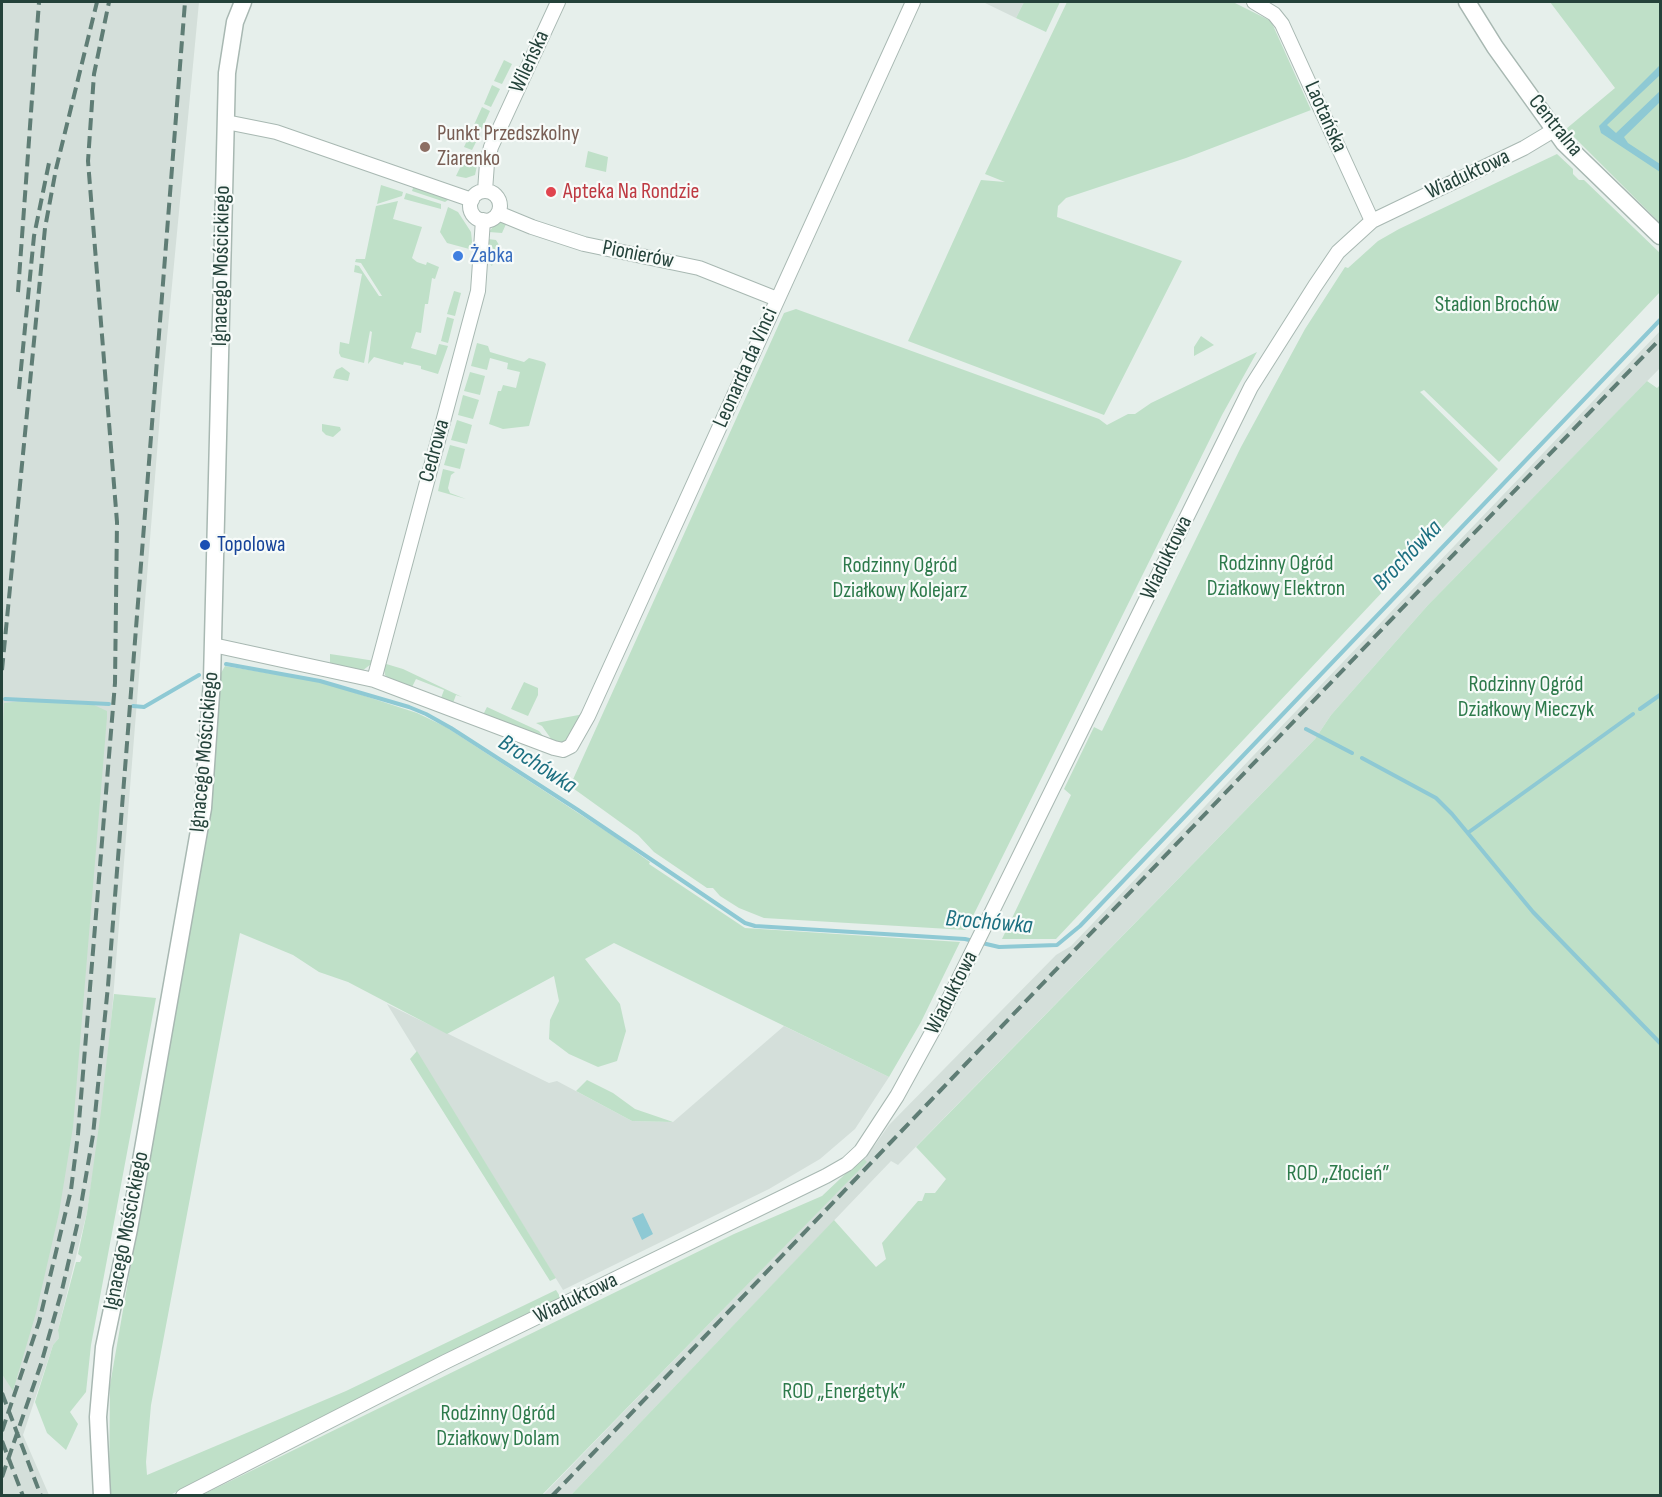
<!DOCTYPE html>
<html>
<head>
<meta charset="utf-8">
<style>
	body { margin:0 }
	#map { position:relative; width:1662px; height:1497px; overflow:hidden; background:#e6efeb; font-family:"Sofia Sans Condensed",sans-serif }
	canvas { display:block }
	.frame { position:absolute; inset:0; border:3px solid #24423a; pointer-events:none }
</style>
</head>
<body>
<div id="map">
<canvas width="1662" height="1497"></canvas>
<div class="frame"></div>
</div>
<script>
const ctx = document.querySelector('canvas').getContext('2d');
ctx.lineJoin = 'round';
function fillPath(path, color) { ctx.fillStyle = color; ctx.fill(path, 'evenodd'); }
const toPath = rows => new Path2D(rows.map(r => 'M' + r).join(''));
function trace(path, color, width, dash) { ctx.strokeStyle = color; ctx.lineWidth = width; ctx.lineCap = dash ? 'butt' : 'round'; ctx.setLineDash(dash || []); ctx.stroke(path); }
function label(font, color, halo, rows, align = 'center') {
  ctx.font = font + ' "Sofia Sans Condensed",sans-serif'; ctx.lineWidth = 4.5; ctx.setLineDash([]); ctx.textBaseline = 'middle'; ctx.strokeStyle = halo; ctx.fillStyle = color; for (const [text, x, y, turn = 0] of rows) {
    ctx.save(); ctx.translate(x, y); ctx.rotate((+turn || 0) * Math.PI / 180); ctx.textAlign = isNaN(turn) ? turn : align; if (halo) ctx.strokeText(text, 0, 0); ctx.fillText(text, 0, 0); ctx.restore();
  }
}
const built = toPath([
	[2,2,199,2,162,390,111,1024,100,1126,87,1212,58,1330,59,1338,53,1345,23,1435,49,1495,2,1496],
	[983,2,1024,2,1016,18],
	[1660,331,1660,368,1428,605,1331,715,1315,739,898,1165,891,1161,571,1495,542,1496,866,1162,860,1160,875,1145,889,1125,1056,955,1071,946],
	[387,1004,549,1083,557,1081,632,1121,673,1122,784,1026,889,1077,855,1129,820,1159,769,1189,563,1290]
]);
const green = toPath([
	[1024,2,1060,2,1046,32,1016,18],
	[1067,2,1233,2,1271,21,1311,110,1186,158,1066,198,1058,206,1057,217,1182,261,1104,415,908,341,981,180,1005,182,985,174],
	[1550,2,1660,2,1660,223,1566,129,1615,88],
	[504,60,512,64,502,84,494,81],
	[492,85,500,89,491,107,484,104],
	[482,107,490,111,481,131,473,127],
	[472,130,480,134,472,150,464,147],
	[588,151,608,157,606,172,585,167],
	[467,153,478,161,475,175,466,178,456,176],
	[1557,154,1573,169,1573,174,1579,180,1584,180,1660,253,1660,292,1499,462,1424,390,1420,392,1498,469,1056,939,1002,939,1071,795,1064,789,1094,727,1102,731,1241,447,1305,329,1345,267,1348,268,1378,241,1399,229],
	[381,185,403,192,402,196,377,204],
	[414,185,451,198,445,202,412,191],
	[406,193,441,204,441,209,404,199],
	[398,201,393,219,422,227,412,258,417,262,426,265,427,262,439,267,435,279,432,278,428,304,425,304,421,333,416,332,411,348,436,355,439,344,448,346,438,374,421,369,421,366,404,362,403,365,374,357,368,364,372,332,370,331,364,363,341,357,339,353,340,342,349,344,362,274,354,272,355,265,359,266,379,296,382,296,361,263,355,262,356,259,365,259,376,206],
	[448,207,458,212,471,232,473,250,447,243,440,232],
	[498,220,507,222,502,233,489,232],
	[488,239,496,240,499,245,492,266,486,260],
	[454,291,461,293,455,316,447,314],
	[796,309,1099,419,1107,425,1128,414,1135,414,1151,403,1257,352,1222,415,966,930,764,918,739,908,720,896,713,888,707,888,654,852,638,835,570,786,784,313],
	[447,317,454,319,448,343,441,341],
	[1201,336,1214,345,1194,356,1194,347],
	[477,343,488,346,490,352,524,362,529,358,544,362,546,364,529,426,503,429,489,424,498,391,501,391,503,385,516,388,520,372,507,369,508,363,490,358,487,370,471,366],
	[342,367,350,373,348,381,333,378,336,370],
	[470,372,485,376,480,395,464,391],
	[1647,381,1657,388,1660,385,1660,1495,571,1495,834,1220,876,1267,886,1259,882,1243,918,1201,922,1201,925,1193,935,1193,946,1179,916,1147,1315,739,1331,715,1428,605],
	[463,395,479,400,473,419,458,415],
	[457,420,472,425,467,444,451,440],
	[322,424,340,427,341,430,333,437,326,435,322,431],
	[450,445,465,449,460,469,444,465],
	[443,469,455,472,451,475,448,488,450,493,466,499,438,491],
	[330,654,350,657,375,661,362,671,330,663],
	[383,663,403,669,462,697,456,695,453,703,441,698,444,690,416,679,412,687,389,679,385,675],
	[225,666,322,682,417,713,446,727,612,835,650,862,649,864,745,928,960,942,921,1022,889,1077,614,943,585,959,620,1004,626,1031,617,1061,598,1067,569,1054,549,1039,550,1020,559,1001,554,976,447,1034,348,982,319,972,293,955,240,933,151,1405,146,1462,147,1475,346,1391,556,1290,561,1298,587,1285,588,1289,170,1495,109,1496,110,1385,210,809,221,673],
	[524,682,538,688,538,695,528,716,511,709],
	[22,701,94,705,107,711,107,717,73,1127,59,1213,36,1313,13,1391,2,1374,2,742,4,703],
	[487,707,539,731,547,741,483,715],
	[584,714,564,744,554,743,542,726,536,723],
	[114,994,156,998,91,1345,86,1392,70,1412,78,1424,66,1450,47,1433,35,1402,53,1345,59,1338,58,1330,76,1262,80,1262,82,1257,78,1254,87,1212,101,1111],
	[417,1051,556,1278,550,1281,410,1059],
	[587,1080,613,1093,635,1109,673,1122,632,1121,576,1091],
	[864,1159,867,1162,542,1495,200,1496,734,1234,822,1196,860,1160]
]);
const water = toPath([
	[1660,65,1660,75,1607,125,1616,133,1660,91,1660,102,1624,137,1628,143,1660,164,1660,172,1601,133,1599,126],
	[643,1213,653,1234,642,1240,632,1218]
]);
const stream = toPath([
	[226,664,320,681,409,707,426,714,451,728,578,810,745,923,755,926,965,939,999,947,1057,945,1080,926,1660,320],
	[5,699,109,704],
	[133,706,144,707,199,675],
	[1640,709,1660,695],
	[1306,729,1352,753],
	[1362,758,1436,798,1452,814,1533,912,1660,1043],
	[1469,832,1633,714]
]);
const minor = toPath([
	[1254,2,1274,14,1282,24,1372,221],
	[226,122,276,132,472,200],
	[485,191,487,163,491,147,558,2],
	'470 206a15 15 0 1 1 30 0a15 15 0 1 1-30 0Z',
	[498,213,532,227,584,244,699,268,777,299],
	[213,645,374,680,554,748,563,750,571,746,588,716,913,2],
	[374,680,478,291,483,220],
	[183,1496,445,1362,826,1176,847,1164,861,1151,897,1096,936,1025,1251,387,1315,286,1338,252,1372,221,1524,148,1554,130]
]);
const tertiary = toPath([
	[1467,2,1495,47,1564,143,1660,236],
	[102,1496,98,1417,104,1347,129,1229,203,808,212,680,227,73,235,22,243,2]
]);
const rail = toPath([
	[2,3,2,2],
	[18,292,39,2],
	[19,389,34,236,50,158],
	[2,670,45,228,56,169,97,2],
	[2,1393,41,1496],
	[2,1431,39,1322,71,1190,78,1134,115,683,117,522,88,161,94,74,109,2],
	[2,1441,23,1496],
	[2,1477,41,1364,62,1290,79,1217,93,1135,108,986,185,2],
	[552,1496,1660,339]
]);
const markers = [
	[425,147,6,"#8d6e63"],
	[551,192,6,"#e0444e"],
	[458,256,6,"#3f7fe0"],
	[205,545,6,"#1a4fb4"]
];
const streetNames = [
	["Wileńska",530,62,-65],
	["Laotańska",1325,117,66],
	["Centralna",1555,126,51],
	["Wiaduktowa",1468,175,-25],
	["Pionierów",638,255,11],
	["Ignacego Mościckiego",222,266,-89],
	["Leonarda da Vinci",746,368,-66],
	["Cedrowa",435,451,-75],
	["Wiaduktowa",1167,558,-64],
	["Ignacego Mościckiego",205,752,-85],
	["Wiaduktowa",952,993,-63],
	["Ignacego Mościckiego",127,1231,-79],
	["Wiaduktowa",576,1299,-26]
];
const educationNames = [
	["Punkt Przedszkolny",437,134],
	["Ziarenko",437,159]
];
const healthNames = [
	["Apteka Na Rondzie",563,192]
];
const shopNames = [
	["Żabka",470,256]
];
const parkNames = [
	["Stadion Brochów",1497,305],
	["Rodzinny Ogród",1276,564],
	["Działkowy Elektron",1276,589],
	["Rodzinny Ogród",900,566],
	["Działkowy Kolejarz",900,591],
	["Rodzinny Ogród",1526,685],
	["Działkowy Mieczyk",1526,710],
	["ROD „Złocień”",1338,1174],
	["ROD „Energetyk”",844,1392],
	["Rodzinny Ogród",498,1414],
	["Działkowy Dolam",498,1439]
];
const transitNames = [
	["Topolowa",217,545]
];
const waterNames = [
	["Brochówka",1408,556,-46],
	["Brochówka",537,765,33],
	["Brochówka",989,923,5]
];
fillPath(built, '#d4dfda');
fillPath(green, '#bfe0c8');
fillPath(water, '#8ec9d4');
trace(stream, '#8ec9d4', 4);
trace(minor, '#a8b8b2', 16);
trace(tertiary, '#a8b8b2', 19);
trace(minor, '#fff', 14);
trace(tertiary, '#fff', 16);
trace(rail, '#5f7d75', 4, [12, 6]);
for (const [x, y, r, color] of markers) { const dot = new Path2D(); dot.arc(x, y, r, 0, 2 * Math.PI); ctx.fillStyle = color; ctx.fill(dot); trace(dot, '#f7fbf9', 2); }
label('22px', '#24423a', '#f7fbf9', streetNames);
label('22px', '#785e54', '#f7fbf9', educationNames, 'left');
label('22px', '#be3a42', '#f7fbf9', healthNames, 'left');
label('22px', '#366cbe', '#f7fbf9', shopNames, 'left');
label('22px', '#2d7a4b', '#f7fbf9', parkNames);
label('22px', '#164399', '#f7fbf9', transitNames, 'left');
label('italic 24px', '#1c6f80', '#f7fbf9', waterNames);
</script>
</body>
</html>
